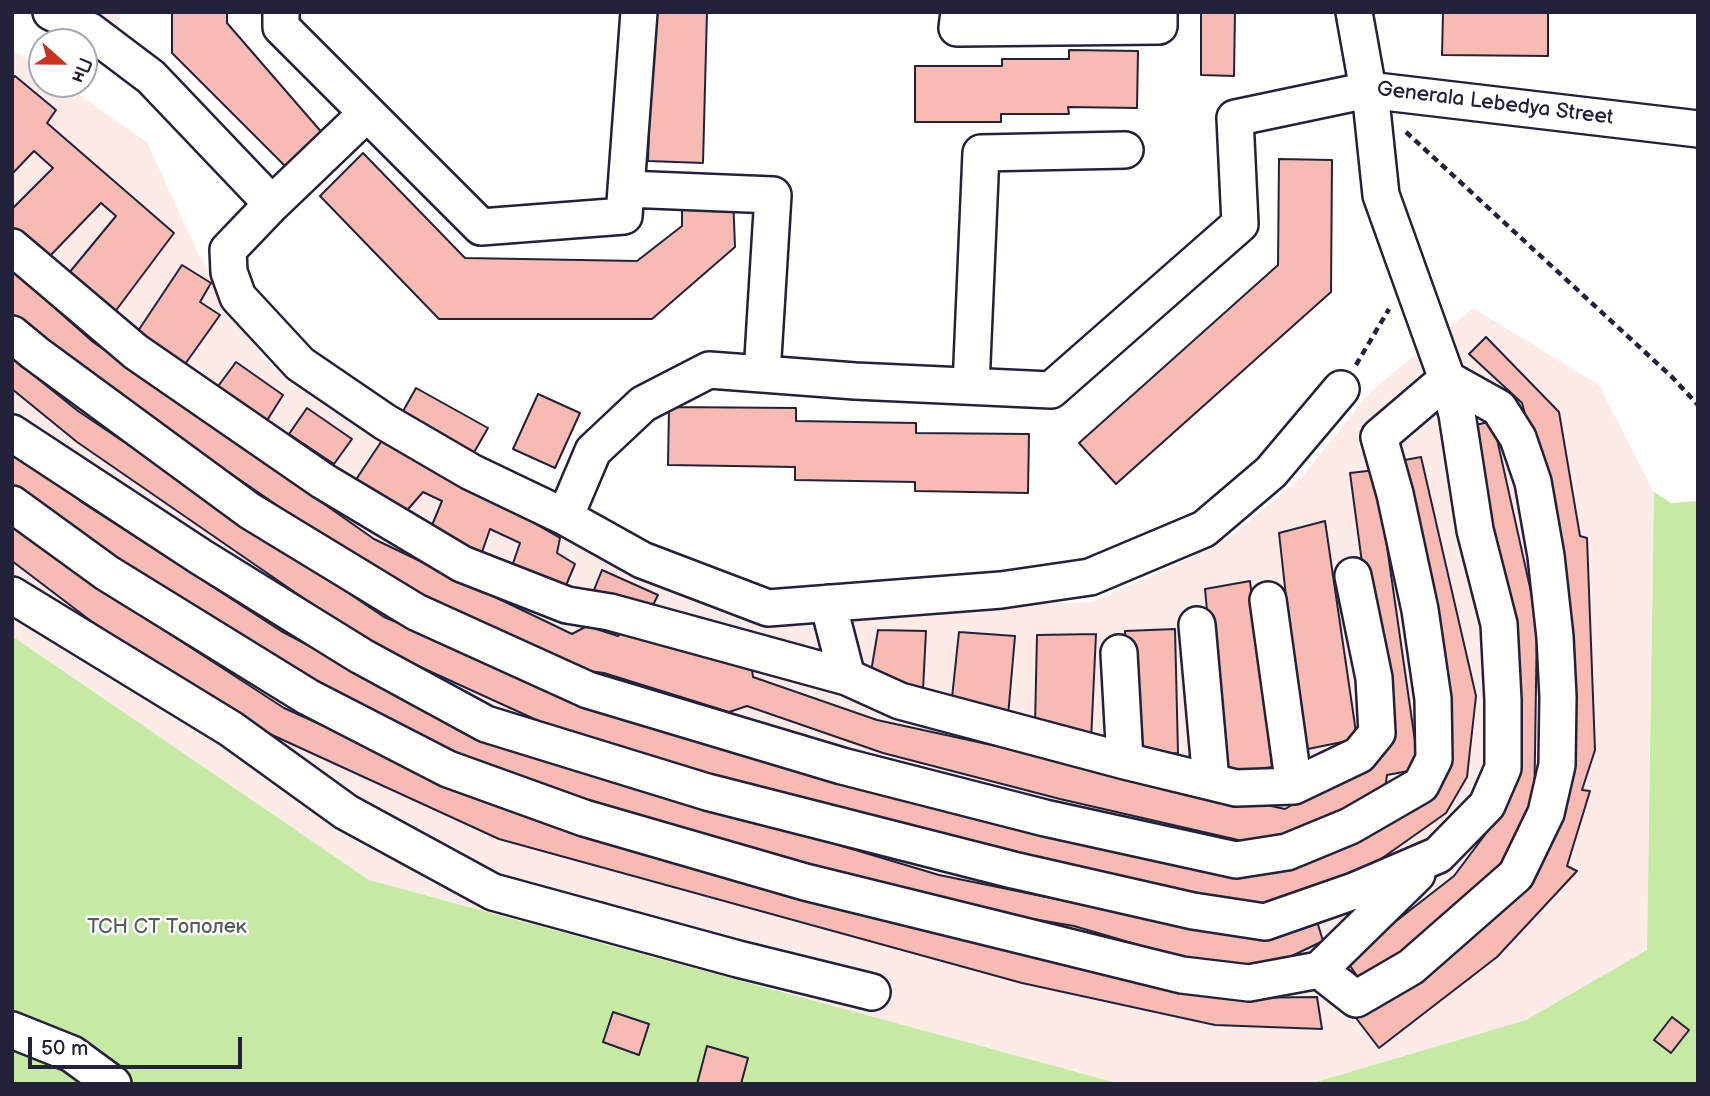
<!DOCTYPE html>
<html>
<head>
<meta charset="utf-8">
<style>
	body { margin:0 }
	#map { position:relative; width:1710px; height:1096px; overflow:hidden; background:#fff; font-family:"Balsamiq Sans",sans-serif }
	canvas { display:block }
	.frame { position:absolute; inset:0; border:14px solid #22223b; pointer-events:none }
	.north { position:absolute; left:28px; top:28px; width:70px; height:70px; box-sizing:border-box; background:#fff; border:2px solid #a7a7b1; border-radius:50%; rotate:111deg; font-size:19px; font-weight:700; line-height:28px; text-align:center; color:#22223b }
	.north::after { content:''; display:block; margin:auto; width:24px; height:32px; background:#c8321e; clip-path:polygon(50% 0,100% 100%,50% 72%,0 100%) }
	.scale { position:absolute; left:28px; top:1037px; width:214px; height:32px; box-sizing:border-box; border:4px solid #22223b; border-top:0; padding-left:9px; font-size:21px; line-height:24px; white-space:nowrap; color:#22223b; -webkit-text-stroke:5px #fff; paint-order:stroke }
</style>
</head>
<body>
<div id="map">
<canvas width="1710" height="1096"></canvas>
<div class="frame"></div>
<div class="north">Пн</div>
<div class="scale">50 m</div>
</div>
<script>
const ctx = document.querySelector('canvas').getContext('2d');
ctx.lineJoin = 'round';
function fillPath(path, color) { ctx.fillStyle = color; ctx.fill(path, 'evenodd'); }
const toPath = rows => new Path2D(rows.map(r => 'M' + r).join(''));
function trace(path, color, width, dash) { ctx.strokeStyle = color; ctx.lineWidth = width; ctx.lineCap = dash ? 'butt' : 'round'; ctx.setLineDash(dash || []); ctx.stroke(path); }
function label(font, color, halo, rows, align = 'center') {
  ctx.font = font + ' "Balsamiq Sans",sans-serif'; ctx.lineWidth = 5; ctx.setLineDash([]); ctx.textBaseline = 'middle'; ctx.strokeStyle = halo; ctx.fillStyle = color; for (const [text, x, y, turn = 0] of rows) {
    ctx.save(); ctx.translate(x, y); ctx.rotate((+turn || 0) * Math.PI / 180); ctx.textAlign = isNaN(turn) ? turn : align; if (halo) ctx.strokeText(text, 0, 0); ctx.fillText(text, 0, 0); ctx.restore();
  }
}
const built = toPath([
	[30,12,121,12,114,48],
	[12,49,42,70,42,84,63,84,147,142,199,255,265,360,435,482,577,515,658,583,777,625,912,608,1090,602,1165,570,1233,534,1301,478,1370,392,1473,308,1599,385,1654,492,1647,950,1526,1020,1309,1084,1121,1084,369,880,12,636]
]);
const green = toPath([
	[1654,492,1671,503,1698,501,1698,1084,1309,1084,1526,1020,1647,950],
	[12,636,369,880,1121,1084,12,1084]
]);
const building = toPath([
	[172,12,227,12,227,23,324,135,286,167,172,53,172,12],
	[653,12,707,12,703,163,648,161,653,12],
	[1201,12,1235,12,1234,76,1201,75,1201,12],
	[1443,12,1548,12,1548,56,1442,55,1443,12],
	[1069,50,1138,51,1137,108,1068,107,1069,114,1001,114,1001,122,915,122,915,66,1002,66,1002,59,1069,59,1069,50],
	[15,76,56,110,47,123,174,233,114,313,64,279,116,216,101,203,47,259,12,233,12,209,53,168,34,151,12,174,12,79,15,76],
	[363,153,465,258,637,261,682,226,682,198,733,195,735,247,652,319,439,319,320,196,363,153],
	[1279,159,1332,160,1331,292,1116,484,1079,443,1278,265,1279,159],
	[182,265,211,283,200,302,220,315,183,367,136,334,182,265],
	[12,270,93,342,374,539,572,634,587,626,618,636,624,629,752,670,753,677,877,720,1285,809,1387,750,1350,473,1376,470,1419,769,1387,775,1385,789,1297,836,1260,845,1060,799,883,753,747,706,729,712,604,673,567,668,364,565,64,359,12,315,12,270],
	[1486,337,1559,412,1580,536,1587,538,1595,750,1582,790,1590,791,1567,866,1577,871,1497,957,1379,1048,1356,1018,1499,901,1570,763,1549,501,1522,403,1469,354,1486,337],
	[12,358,78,411,384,617,591,704,1236,877,1433,783,1394,462,1421,457,1476,696,1467,777,1446,813,1364,871,1265,909,1169,894,759,790,541,722,370,644,77,442,12,389,12,358],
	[236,362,283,395,266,422,216,389,236,362],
	[416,388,488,428,469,461,397,422,416,388],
	[538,394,580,413,555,468,513,449,538,394],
	[669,407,796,408,796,421,916,423,916,433,1029,434,1028,493,915,491,915,482,795,480,795,467,668,465,669,407],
	[307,408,352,439,334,464,289,434,307,408],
	[1493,421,1537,619,1534,818,1487,886,1362,983,1346,960,1454,876,1505,808,1506,623,1471,426,1493,421],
	[383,439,454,477,560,538,557,553,575,564,562,595,509,575,520,543,490,529,480,558,430,530,442,501,423,492,403,515,353,484,383,439],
	[12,448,83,503,281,631,490,741,939,875,1217,932,1316,918,1323,941,1271,966,1224,970,1074,926,945,904,680,831,452,757,263,656,73,532,12,485,12,448],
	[12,521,105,592,284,708,517,813,821,899,1231,998,1317,997,1322,1029,1215,1025,1022,983,499,839,246,723,91,621,12,561,12,521],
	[1325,521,1357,739,1303,750,1279,533,1325,521],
	[602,570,658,595,649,613,594,590,602,570],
	[1250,581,1272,767,1222,774,1205,589,1250,581],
	[1175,629,1178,753,1128,754,1125,631,1175,629],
	[878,630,926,631,923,690,870,678,878,630],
	[959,632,1015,636,1008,716,951,707,959,632],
	[1096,634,1091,741,1035,725,1037,635,1096,634],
	[613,1012,649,1024,639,1055,603,1042,613,1012],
	[1672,1017,1689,1030,1671,1053,1654,1040,1672,1017],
	[707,1046,748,1058,741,1084,697,1084,707,1046]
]);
const path = toPath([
	[1406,132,1672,377,1698,405],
	[1356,365,1389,309]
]);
const minor = toPath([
	[51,12,90,31,151,77,272,204,228,250,229,272,238,297,300,364,385,422,471,472,565,517,642,560,768,608,1001,590,1090,577,1204,529,1271,472,1341,389],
	[281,12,281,27,481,227,624,216,639,12],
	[959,12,957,28,1159,26,1159,12],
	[1354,12,1368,90,1698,129],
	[626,189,773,195,762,374],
	[272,204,367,113],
	[12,247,136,352,323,481,462,564,567,605,610,612,847,677,900,701,1125,761,1236,788,1294,786,1359,755,1377,733,1374,678,1353,576],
	[12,334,35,353,250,511,416,612,588,690,842,766,1045,818,1236,860,1287,852,1350,826,1421,785,1434,759,1433,699,1420,610,1395,494,1379,437,1447,379,1381,195,1371,100,1368,90,1235,118,1240,224,1051,390,855,381,709,370,643,404,593,451,565,517],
	[971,386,981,153,1125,150],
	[12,433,201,557,361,656,486,724,707,792,1013,870,1193,911,1265,922,1354,891,1438,855,1487,805,1503,768,1503,700,1499,624,1475,530,1457,414,1447,379],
	[12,504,107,573,308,697,448,769,584,818,805,882,1182,975,1249,983,1319,970,1417,874],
	[12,595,231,729,346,812,493,892,738,959,872,992],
	[1268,600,1294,786],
	[828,603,847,677],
	[1197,625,1211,781],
	[1119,653,1125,761],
	[1319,970,1356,999,1411,967,1516,875,1546,813,1557,765,1558,697,1555,637,1546,556,1533,482,1518,438,1499,408,1447,379],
	[12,1030,72,1054,113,1084]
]);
const streetNames = [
	["Generala Lebedya Street",1495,104,7]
];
const parkNames = [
	["ТСН СТ Тополек",167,928]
];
fillPath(built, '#fdebe8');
fillPath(green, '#c6e9a3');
fillPath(building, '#f7bbb4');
trace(building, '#22223b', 2);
trace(minor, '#22223b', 40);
trace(path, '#22223b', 4.5, [7, 5]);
trace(minor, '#fff', 35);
label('21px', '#22223b', '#fff', streetNames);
label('21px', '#535e5a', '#fff', parkNames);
</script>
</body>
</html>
